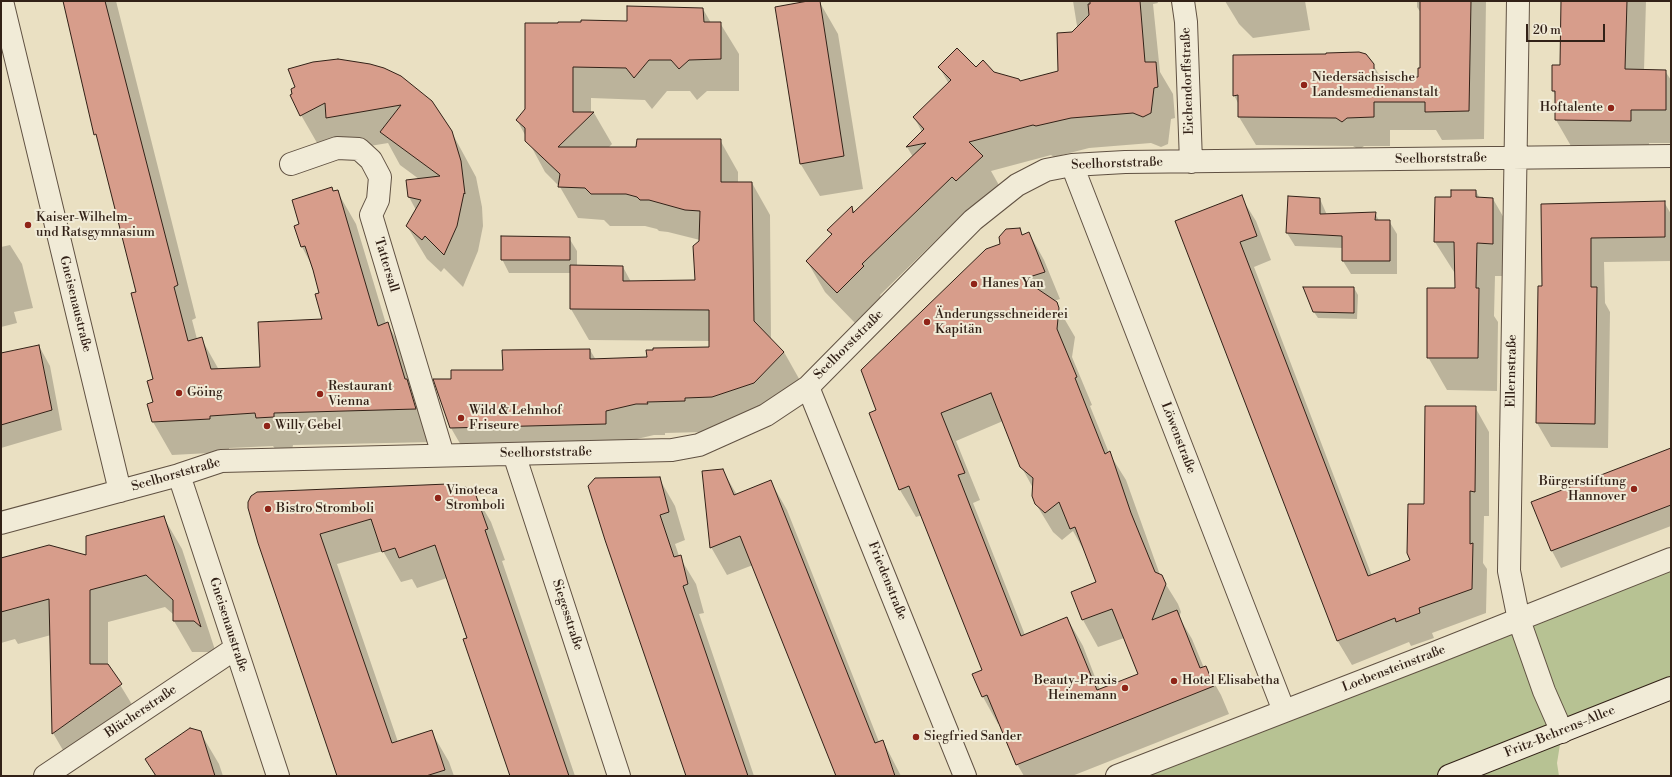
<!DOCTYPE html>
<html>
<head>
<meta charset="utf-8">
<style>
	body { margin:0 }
	#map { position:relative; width:1672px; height:777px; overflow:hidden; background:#eae0c2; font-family:"Libre Bodoni",serif }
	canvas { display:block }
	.frame { position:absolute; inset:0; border:2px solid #322117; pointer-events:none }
	.scale { position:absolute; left:1526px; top:24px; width:79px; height:18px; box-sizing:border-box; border:2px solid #322117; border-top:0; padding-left:5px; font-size:12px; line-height:14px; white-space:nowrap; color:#322117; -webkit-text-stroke:3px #f1ebd7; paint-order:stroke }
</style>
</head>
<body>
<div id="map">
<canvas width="1672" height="777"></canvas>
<div class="frame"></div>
<div class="scale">20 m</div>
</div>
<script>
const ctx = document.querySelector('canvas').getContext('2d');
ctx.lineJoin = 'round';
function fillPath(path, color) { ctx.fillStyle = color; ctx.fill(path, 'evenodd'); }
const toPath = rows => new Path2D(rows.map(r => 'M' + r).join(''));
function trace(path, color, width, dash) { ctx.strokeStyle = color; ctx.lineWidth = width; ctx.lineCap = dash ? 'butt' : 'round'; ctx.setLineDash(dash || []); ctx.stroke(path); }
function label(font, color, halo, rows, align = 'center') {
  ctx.font = font + ' "Libre Bodoni",serif'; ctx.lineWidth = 4; ctx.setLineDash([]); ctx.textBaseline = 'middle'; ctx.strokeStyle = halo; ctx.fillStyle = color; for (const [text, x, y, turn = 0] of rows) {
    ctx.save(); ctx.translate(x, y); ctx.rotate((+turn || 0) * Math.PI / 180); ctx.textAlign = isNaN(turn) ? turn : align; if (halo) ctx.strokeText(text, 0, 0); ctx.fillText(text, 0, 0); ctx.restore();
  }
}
const green = toPath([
	[1671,559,1671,688,1562,732,1557,763,1559,776,1117,776]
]);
const shadow = toPath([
	[63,1,116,1,196,318,192,320,197,339,201,338,219,370,261,368,324,320,320,294,312,266,302,247,296,226,300,225,334,192,337,191,356,224,386,324,387,323,406,356,434,442,293,445,292,450,276,450,273,446,229,448,229,452,172,455,153,422,154,380,137,293],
	[817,1,819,1,838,34,863,189,820,196,800,163],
	[1073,1,1157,1,1158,3,1153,4,1160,72,1173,94,1175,118,1171,119,1168,144,1161,147,1151,143,1089,148,1054,157,1051,155,991,171,1000,187,975,211,970,207,880,295,881,297,855,323,825,292,807,261,832,236,829,231,852,208,855,213,913,157,907,147,922,132,914,117,949,84,939,67,976,68,1020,82,1059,71,1078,32],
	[1225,1,1305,1,1310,30,1253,38,1239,24],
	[1417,1,1486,1,1484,139,1442,140,1436,130,1390,130,1390,146,1364,146,1359,150,1353,146,1256,145,1239,117,1239,105,1234,95,1373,65,1382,79,1419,78,1421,69,1421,13,1417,7],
	[1562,1,1646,1,1644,70,1665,71,1671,80,1671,143,1649,143,1649,154,1575,153,1556,120,1556,96,1553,91,1561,66],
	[703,9,711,23,720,23,739,54,739,91,707,91,697,100,690,91,667,91,652,109,645,100,591,98,591,113,594,113,612,144,608,148,637,148,720,140,738,172,738,183,752,183,770,215,771,340,784,352,802,384,731,428,703,430,703,432,665,433,665,435,654,435,624,442,469,459,451,428,435,380,452,380,504,370,590,350,596,360,648,358,710,348,710,341,589,340,571,309,571,273,509,273,502,259,569,238,577,251,577,266,623,267,631,282,696,281,700,240,668,232,659,231,657,229,645,226,610,226,604,220,578,218,560,187,545,172,517,120,526,110,526,24,628,22],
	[321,61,451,131,476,177,482,207,483,226,478,251,463,287,444,268,441,272,427,259,407,226,416,210,409,197,419,179,400,165,388,143,346,150,320,148,301,115,296,88],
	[1476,191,1480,199,1493,199,1512,232,1512,276,1495,276,1494,316,1498,322,1497,391,1447,390,1428,357,1456,289,1456,275,1435,242,1452,198],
	[1241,197,1256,221,1271,260,1254,267,1372,576,1412,561,1425,505,1475,407,1489,432,1489,516,1484,516,1483,563,1487,569,1486,613,1432,633,1434,638,1411,646,1409,642,1352,665,1337,640,1177,221],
	[1320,199,1327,215,1375,213,1379,221,1389,221,1397,234,1397,274,1351,274,1343,261,1343,248,1295,246,1287,233],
	[1664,202,1671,214,1671,261,1604,262,1605,303,1610,312,1608,448,1551,447,1537,423,1543,287,1542,205],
	[1019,229,1023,235,1029,233,1044,260,1060,299,1054,301,1075,337,1072,357,1092,405,1090,406,1109,453,1126,480,1160,575,1178,604,1181,612,1179,617,1192,639,1204,668,1205,667,1221,695,1229,714,1072,776,1024,776,1017,764,1000,723,998,724,983,697,983,671,922,515,916,517,900,490,870,414,877,410,1002,244],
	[1003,421,1021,466,1033,488,1036,504,1053,532,1062,540,1073,531,1087,556,1098,582,1072,592,1083,620,1098,647,1124,638,1139,674,1100,690,1083,646,1067,618,1025,635,973,503,980,500,956,441],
	[10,245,22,264,33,308,14,312,17,323,1,327,1,247],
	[1354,288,1358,295,1357,319,1318,318,1314,312],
	[39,346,50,366,62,430,1,448,1,354],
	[1671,449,1671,526,1561,568,1552,551,1533,503],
	[723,471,737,495,771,482,787,510,879,742,883,741,901,776,837,776,753,565,727,575,711,547],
	[659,478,675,506,685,540,675,544,679,556,696,584,704,613,699,614,754,776,687,776,589,486],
	[447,485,451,491,473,491,491,522,505,560,502,561,575,776,511,776,447,578,417,588,412,579,401,582,383,551,337,564,398,742,431,731,449,762,454,776,338,776,259,543],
	[164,518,182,549,217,656,213,652,192,652,174,621,174,615,165,607,108,622,108,665,139,716,71,764,53,733,51,635,18,644,15,639,1,643,1,559,87,557],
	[200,732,219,764,223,776,155,776,148,758]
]);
const building = toPath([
	[63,1,105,1,178,285,174,287,188,341,202,337,211,369,260,367,258,322,322,319,315,294,319,293,313,270,305,246,301,247,294,226,299,224,292,200,332,187,333,191,338,190,378,326,388,322,405,379,407,379,416,409,274,413,274,417,256,418,255,413,210,416,210,419,152,422,147,404,153,402,147,381,153,379,131,293,136,292,96,134,94,135,63,1],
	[808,1,820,1,844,156,800,164,775,7,808,1],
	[1090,1,1140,1,1145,62,1156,62,1158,87,1154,88,1151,113,1143,117,1133,113,1071,118,1036,126,1033,125,969,142,983,156,956,181,952,177,862,264,864,266,837,293,806,261,832,234,827,230,852,206,853,213,926,143,906,147,924,129,913,117,951,80,938,67,957,48,976,67,983,60,994,72,1019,79,1020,81,1058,71,1057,33,1072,32,1089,15,1088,4,1090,4,1090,1],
	[1420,1,1471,1,1469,111,1425,112,1425,102,1374,102,1374,117,1347,118,1342,122,1336,118,1238,117,1238,95,1233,96,1233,55,1326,54,1326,53,1359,52,1366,54,1374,64,1374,78,1418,77,1418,68,1420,68,1420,1],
	[1561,1,1627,1,1625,69,1666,70,1666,110,1631,110,1631,121,1555,120,1555,91,1552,91,1552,65,1560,65,1561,1],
	[627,6,703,8,704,22,721,22,721,59,689,60,679,69,671,60,649,60,634,78,626,68,573,67,573,112,594,112,558,147,636,147,637,139,721,139,721,182,752,182,754,321,784,352,754,383,712,397,685,398,685,401,647,402,648,404,636,404,606,411,606,424,450,428,433,379,451,379,451,370,503,370,502,350,590,349,590,359,647,357,646,350,653,350,653,348,709,347,709,310,570,309,570,265,623,266,623,281,695,280,693,246,699,241,700,211,685,210,649,200,640,200,637,197,626,194,591,194,585,188,558,187,560,174,525,141,525,128,516,120,525,109,525,23,558,23,558,22,581,22,581,20,627,21,627,6],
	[338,59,370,64,384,68,401,76,432,101,452,131,461,161,465,194,464,193,457,226,444,255,425,236,422,240,406,226,421,200,408,197,406,180,440,176,380,132,401,105,326,118,325,103,300,116,290,95,292,94,291,89,295,87,288,69,313,62,338,59],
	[1451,190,1476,190,1476,197,1493,198,1493,244,1477,243,1476,288,1479,288,1478,358,1427,358,1427,288,1455,288,1454,242,1434,242,1435,197,1451,197,1451,190],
	[1242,195,1257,236,1240,242,1368,576,1410,560,1407,553,1408,504,1424,504,1425,406,1476,406,1475,492,1470,491,1470,544,1473,543,1472,589,1419,608,1420,613,1396,622,1395,618,1337,641,1175,221,1242,195],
	[1288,196,1320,198,1320,214,1376,212,1375,220,1390,220,1390,261,1342,261,1342,236,1286,233,1288,196],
	[1665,201,1665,237,1591,238,1591,287,1597,287,1595,424,1536,423,1538,286,1542,286,1541,204,1665,201],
	[1020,228,1022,235,1029,232,1045,272,1023,279,1057,302,1059,308,1057,329,1077,377,1075,378,1105,454,1110,451,1131,513,1155,572,1162,575,1166,584,1152,620,1177,610,1200,668,1206,666,1214,686,1016,765,987,695,982,697,972,674,982,670,909,486,899,490,869,413,876,410,861,370,986,249,1000,244,999,237,1006,229,1020,228],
	[991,393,1020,467,1033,478,1032,496,1035,504,1045,513,1059,502,1070,529,1075,527,1096,582,1071,592,1082,620,1112,609,1138,674,1097,690,1067,617,1021,636,958,475,965,473,941,413,991,393],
	[501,236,570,237,570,260,501,260,501,236],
	[1303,287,1354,287,1354,313,1313,312,1303,287],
	[39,345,52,410,1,425,1,353,39,345],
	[1671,448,1671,505,1551,551,1531,502,1671,448],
	[723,469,734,495,771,480,875,743,883,740,895,776,836,776,740,536,710,548,702,471,723,469],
	[660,477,669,512,660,515,674,557,681,555,688,584,683,586,748,776,686,776,605,540,588,486,595,478,660,477],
	[448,484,450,490,465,487,474,490,488,529,485,530,569,776,510,776,463,639,467,638,435,545,399,558,395,548,382,552,371,519,320,534,392,743,432,730,445,770,426,776,337,776,258,543,248,508,248,502,251,496,257,492,448,484],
	[164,516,201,627,194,621,173,621,173,600,146,575,90,590,90,664,108,664,122,684,52,734,49,599,1,612,1,558,49,545,86,555,86,536,164,516],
	[190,728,201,731,215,776,156,776,145,759,190,728]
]);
const street = toPath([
	[2,1,120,491],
	[1183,1,1186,22,1191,162],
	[1518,1,1509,571,1519,620,1544,691,1562,732],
	[291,164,337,148,359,149,371,160,380,177,378,200,371,215,443,455],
	[1072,165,1284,711],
	[808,387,965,776],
	[514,454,619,776],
	[179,475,278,776],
	[1,523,179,475,221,461,672,450,699,445,766,415,808,387,973,220,1017,185,1046,170,1072,165,1125,162,1671,156],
	[45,776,236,648],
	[1117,776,1437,652,1671,559]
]);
const secondary = toPath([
	[1449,776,1671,688]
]);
const markers = [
	[1304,85,4,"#8f2418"],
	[1611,108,4,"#8f2418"],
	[28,225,4,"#8f2418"],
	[974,284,4,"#8f2418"],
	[927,322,4,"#8f2418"],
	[179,393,4,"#8f2418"],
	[320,394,4,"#8f2418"],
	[461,418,4,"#8f2418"],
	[267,426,4,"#8f2418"],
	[1634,489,4,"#8f2418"],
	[438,498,4,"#8f2418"],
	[268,509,4,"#8f2418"],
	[1174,681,4,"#8f2418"],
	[1125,688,4,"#8f2418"],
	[916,737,4,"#8f2418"]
];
const poiNames = [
	["Niedersächsische",1312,78],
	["Landesmedienanstalt",1312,93],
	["Hoftalente",1603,108,"right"],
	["Kaiser-Wilhelm-",36,218],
	["und Ratsgymnasium",36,233],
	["Hanes Yan",982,284],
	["Änderungsschneiderei",935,315],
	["Kapitän",935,330],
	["Restaurant",328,387],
	["Vienna",328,402],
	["Göing",187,393],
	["Wild & Lehnhof",469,411],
	["Friseure",469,426],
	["Willy Gebel",275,426],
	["Bürgerstiftung",1626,482,"right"],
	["Hannover",1626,497,"right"],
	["Vinoteca",446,491],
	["Stromboli",446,506],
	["Bistro Stromboli",276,509],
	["Beauty-Praxis",1117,681,"right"],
	["Heinemann",1117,696,"right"],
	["Hotel Elisabetha",1182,681],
	["Siegfried Sander",924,737]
];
const streetNames = [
	["Eichendorffstraße",1188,81,-92],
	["Seelhorststraße",1441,159,-1],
	["Seelhorststraße",1117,164,-2],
	["Tattersall",386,265,73],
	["Gneisenaustraße",75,304,76],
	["Seelhorststraße",849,345,-45],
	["Ellernstraße",1512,371,-89],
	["Löwenstraße",1178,438,69],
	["Seelhorststraße",546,453,-1],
	["Seelhorststraße",176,475,-16],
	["Friedenstraße",887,581,68],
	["Siegesstraße",567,615,72],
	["Gneisenaustraße",228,625,72],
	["Loebensteinstraße",1394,669,-21],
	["Blücherstraße",141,712,-34],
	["Fritz-Behrens-Allee",1560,732,-22]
];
fillPath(green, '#b7c293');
fillPath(shadow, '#0003');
fillPath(building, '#d79d8b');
trace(building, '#322117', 1);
trace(street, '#605142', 24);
trace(secondary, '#322117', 24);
trace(street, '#f1ebd7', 22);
trace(secondary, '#f1ebd7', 22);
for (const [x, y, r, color] of markers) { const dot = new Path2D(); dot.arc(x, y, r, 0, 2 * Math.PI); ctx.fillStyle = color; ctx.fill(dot); trace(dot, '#f1ebd7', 1.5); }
label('13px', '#322117', '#f1ebd7', poiNames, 'left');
label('13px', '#322117', '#f1ebd7', streetNames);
</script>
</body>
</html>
